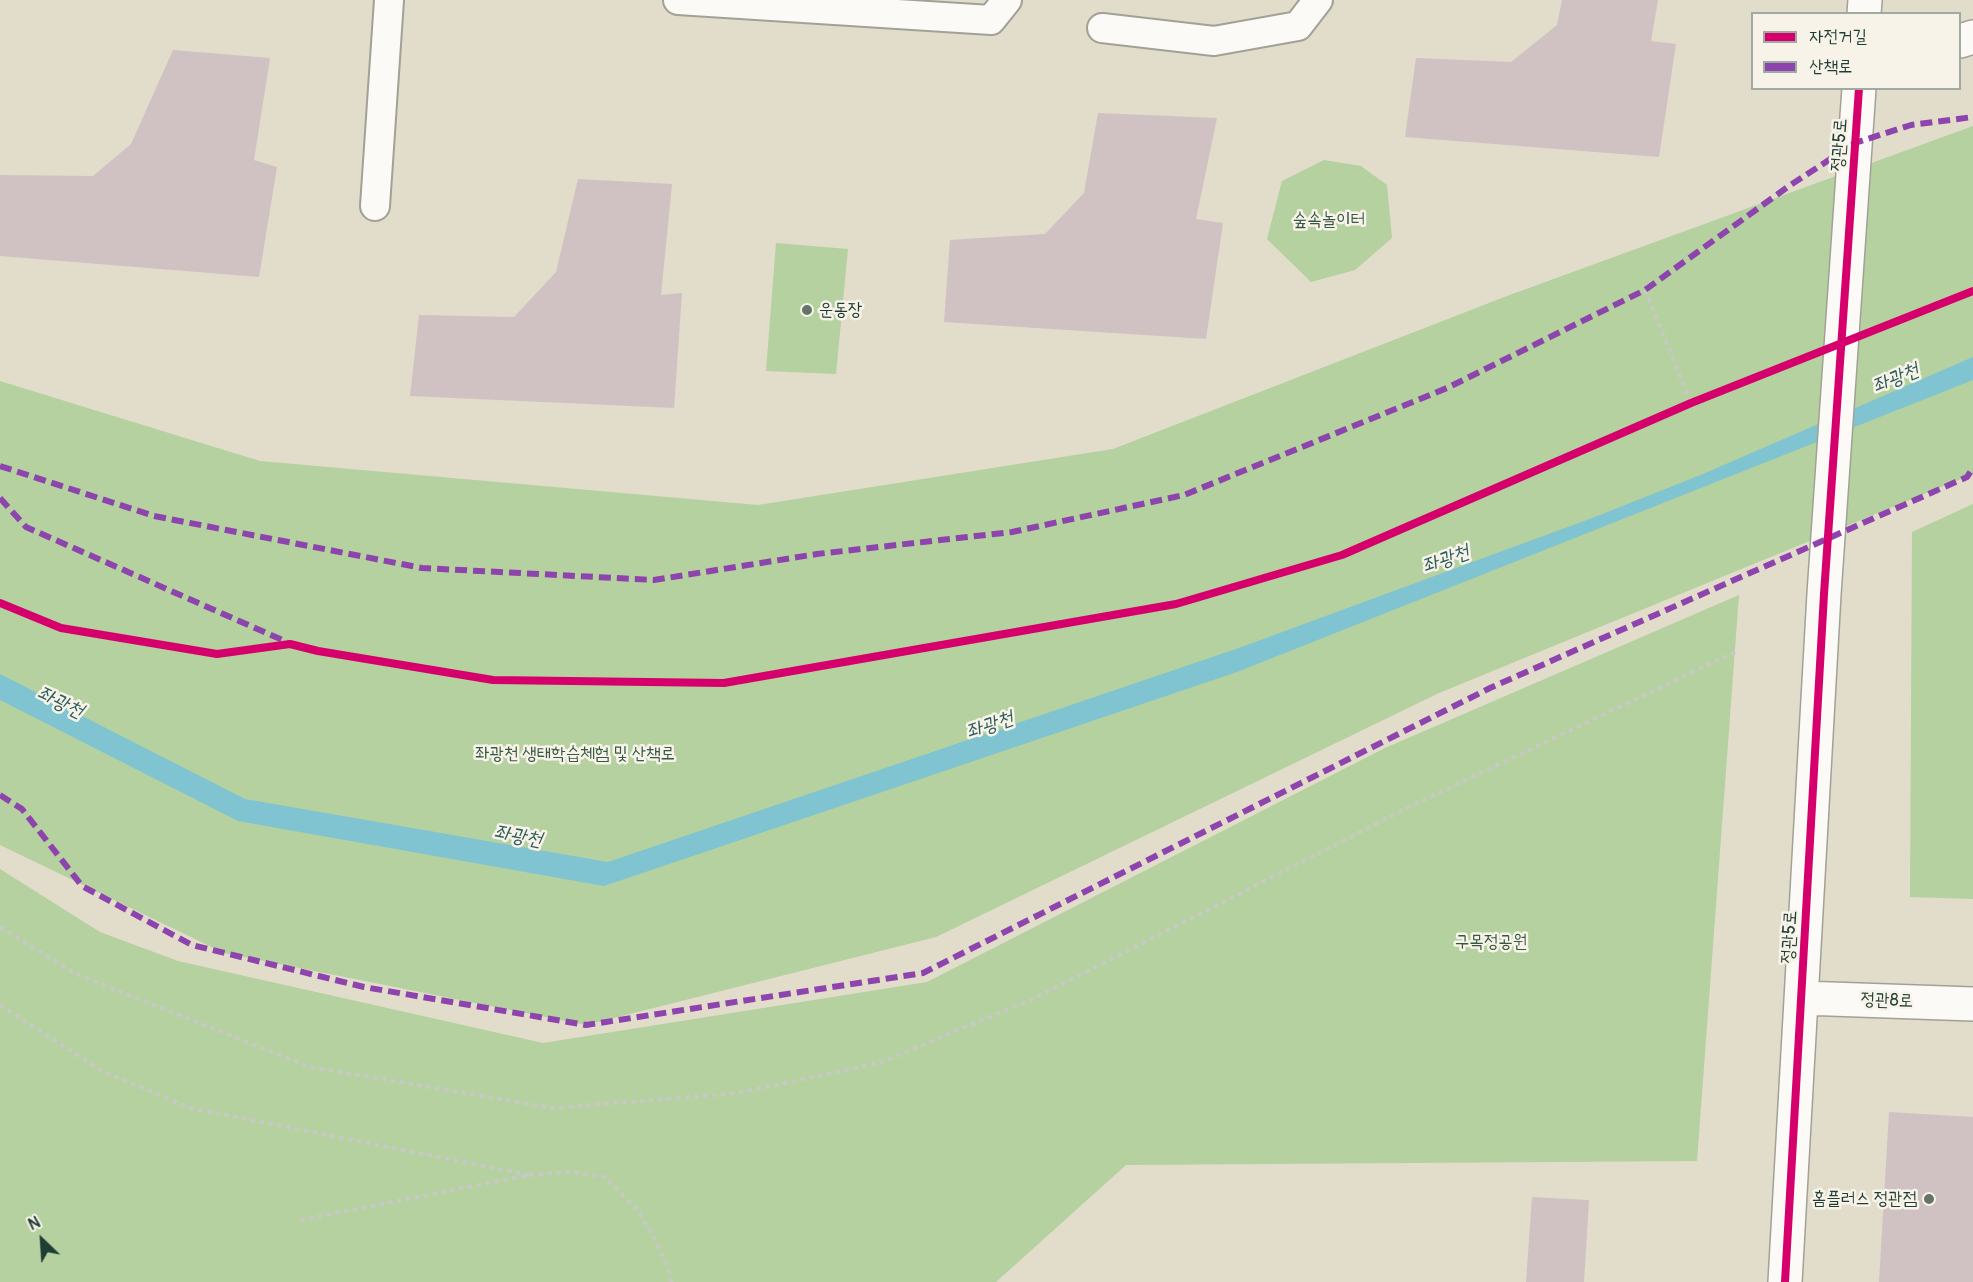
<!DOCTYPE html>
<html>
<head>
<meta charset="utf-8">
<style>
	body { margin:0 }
	#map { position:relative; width:1973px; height:1282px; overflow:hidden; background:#e2dcca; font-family:Pangolin,"Poor Story",sans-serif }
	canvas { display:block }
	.legend { position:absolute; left:1751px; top:12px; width:210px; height:78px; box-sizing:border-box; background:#f7f3e8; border:2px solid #a1aaa0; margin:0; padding:8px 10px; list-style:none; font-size:18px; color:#1f3d34 }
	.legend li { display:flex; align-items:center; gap:12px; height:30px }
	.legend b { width:30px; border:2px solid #a1aaa0 }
	.north { position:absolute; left:12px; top:1210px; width:60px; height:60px; -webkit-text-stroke:4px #f7f3e8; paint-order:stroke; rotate:335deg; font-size:16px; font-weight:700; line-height:24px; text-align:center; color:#1f3d34 }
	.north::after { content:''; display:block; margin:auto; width:21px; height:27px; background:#1f3d34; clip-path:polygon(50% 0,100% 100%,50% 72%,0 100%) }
</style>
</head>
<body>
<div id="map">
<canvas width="1973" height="1282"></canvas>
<ul class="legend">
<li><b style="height:8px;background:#d6006c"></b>자전거길</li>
<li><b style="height:8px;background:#8e44ad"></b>산책로</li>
</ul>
<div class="north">N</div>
</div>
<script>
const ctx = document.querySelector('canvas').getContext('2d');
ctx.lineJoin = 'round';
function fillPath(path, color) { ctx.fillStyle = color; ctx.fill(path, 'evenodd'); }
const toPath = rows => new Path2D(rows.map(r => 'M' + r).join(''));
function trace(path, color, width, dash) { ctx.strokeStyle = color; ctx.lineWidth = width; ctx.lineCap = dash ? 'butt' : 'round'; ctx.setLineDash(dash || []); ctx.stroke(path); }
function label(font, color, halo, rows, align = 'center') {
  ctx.font = font + ' Pangolin,"Poor Story",sans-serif'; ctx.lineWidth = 5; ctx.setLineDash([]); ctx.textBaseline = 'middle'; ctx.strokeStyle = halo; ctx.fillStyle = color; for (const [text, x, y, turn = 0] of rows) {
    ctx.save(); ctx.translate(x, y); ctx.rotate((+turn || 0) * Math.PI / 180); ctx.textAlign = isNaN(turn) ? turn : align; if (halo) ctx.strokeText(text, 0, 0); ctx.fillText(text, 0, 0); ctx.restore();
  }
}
const green = toPath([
	[1973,126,1973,474,1439,693,936,937,586,1025,224,953,0,845,0,381,260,461,758,505,1113,449,1507,296],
	[1324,160,1361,166,1387,185,1392,238,1355,270,1311,282,1267,239,1282,181],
	[776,243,848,249,836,374,766,371],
	[1973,504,1973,899,1910,897,1912,532],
	[1739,595,1697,1161,1126,1165,996,1282,0,1282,0,869,100,932,178,961,543,1043,927,982,1385,748]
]);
const water = toPath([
	[1973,357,1973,380,1237,672,604,886,238,821,0,700,0,674,245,799,608,862,1236,649,1595,517,1703,474]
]);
const building = toPath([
	[1562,0,1658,0,1651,41,1676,44,1659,157,1405,137,1416,58,1511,62,1557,25],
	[173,50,270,58,254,160,277,167,259,277,0,256,0,175,93,176,131,144],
	[1098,113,1217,118,1196,219,1223,223,1206,339,944,322,950,240,1045,234,1084,193],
	[578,179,672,184,661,295,682,293,674,408,410,396,419,315,514,317,556,272],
	[1889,1112,1973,1117,1973,1282,1879,1282],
	[1532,1197,1589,1200,1584,1282,1526,1282]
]);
const path = toPath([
	[1645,290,1691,403],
	[0,927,76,974,310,1067,554,1108,738,1093,879,1063,1033,999,1409,807,1735,652],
	[0,1005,102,1071,190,1108,530,1175],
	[300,1220,530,1175,569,1172,605,1177,638,1211,655,1239,670,1273,671,1282]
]);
const service = toPath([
	[678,0,991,20,1007,0],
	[1102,28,1214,41,1298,26,1318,0],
	[375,206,389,0]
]);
const minor = toPath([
	[1864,14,1865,0],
	[1802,998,1973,1004],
	[1785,1282,1824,594,1859,88]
]);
const tertiary = toPath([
	[1960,41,1973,37]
]);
const quiet = toPath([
	[0,466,154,516,422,568,654,580,817,554,1012,532,1184,495,1447,388,1645,290,1789,186,1855,143,1911,125,1973,117],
	[0,498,26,527,287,642],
	[0,795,22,809,82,886,192,945,364,987,586,1025,923,973,1490,688,1967,477,1973,468]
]);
const cycleway = toPath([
	[0,603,61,628,217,654,290,644,318,651,493,680,724,683,1176,604,1342,555,1691,403,1973,291],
	[1785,1282,1824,594,1859,88]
]);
const markers = [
	[807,310,6,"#637568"],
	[1929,1199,6,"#637568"]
];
const streetNames = [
	["정관5로",1840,145,-86],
	["정관5로",1790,937,-87],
	["정관8로",1887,1001,2]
];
const parkNames = [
	["숲속놀이터",1329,220],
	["좌광천 생태학습체험 및 산책로",575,754],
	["구목정공원",1491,942]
];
const poiNames = [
	["운동장",819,310],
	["홈플러스 정관점",1917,1199,"right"]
];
const waterNames = [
	["좌광천",1896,379,-23],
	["좌광천",1446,560,-20],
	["좌광천",60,703,25],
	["좌광천",990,726,-19],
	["좌광천",518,837,10]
];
fillPath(green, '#b4d19f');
fillPath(water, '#7fc4d0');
fillPath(building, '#d0c2c3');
trace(service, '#a1a196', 32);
trace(minor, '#a1a196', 36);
trace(tertiary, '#a1a196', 36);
trace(path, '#c8c9c4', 4, [4.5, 4.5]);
trace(service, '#fbfaf7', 28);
trace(minor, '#fbfaf7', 33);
trace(tertiary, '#fbfaf7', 33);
trace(quiet, '#8e44ad', 6, [12, 6]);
trace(cycleway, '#d6006c', 8);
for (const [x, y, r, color] of markers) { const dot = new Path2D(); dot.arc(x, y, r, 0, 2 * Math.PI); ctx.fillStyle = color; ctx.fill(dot); trace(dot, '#f7f3e8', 2); }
label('18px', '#1f3d34', '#f7f3e8', streetNames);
label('18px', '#355942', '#f7f3e8', parkNames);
label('18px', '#1f3d34', '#f7f3e8', poiNames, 'left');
label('italic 20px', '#2c5c5c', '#f7f3e8', waterNames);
</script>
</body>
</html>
